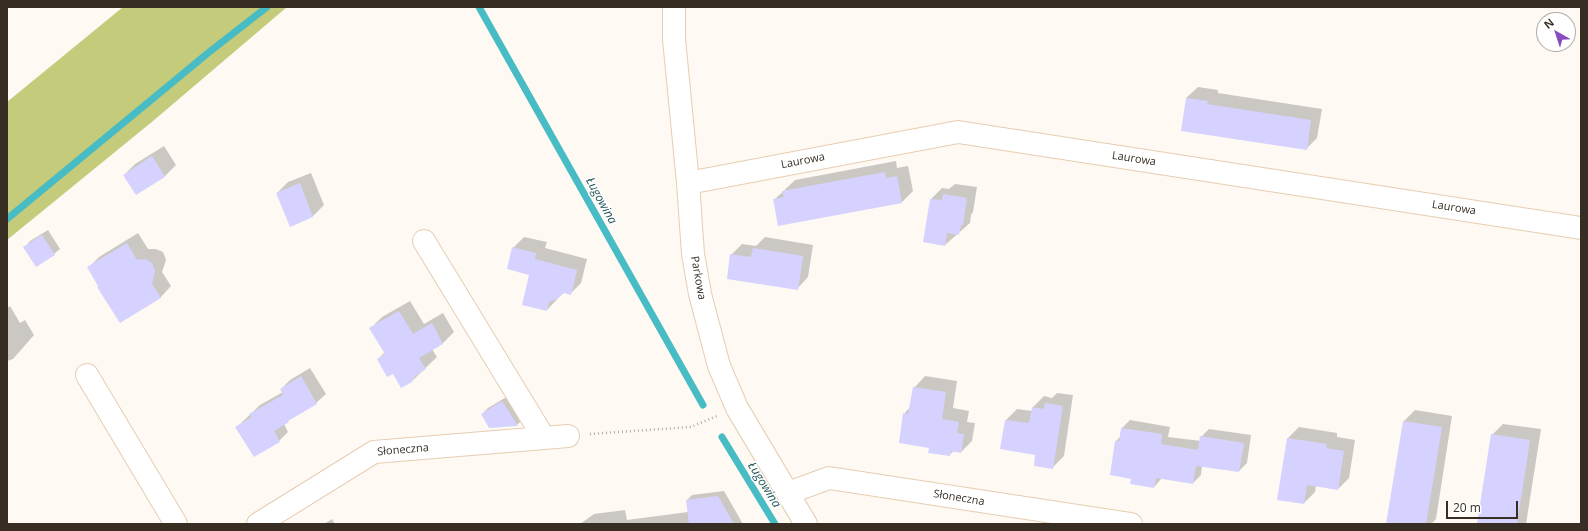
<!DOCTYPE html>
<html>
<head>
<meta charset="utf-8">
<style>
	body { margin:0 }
	#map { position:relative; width:1588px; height:531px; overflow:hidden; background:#fef9f3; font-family:"Open Sans",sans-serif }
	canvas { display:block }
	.frame { position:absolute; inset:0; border:8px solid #372d23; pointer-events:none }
	.north { position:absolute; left:1536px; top:12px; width:40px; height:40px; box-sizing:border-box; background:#fff; border:1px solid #afaba7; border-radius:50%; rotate:321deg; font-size:11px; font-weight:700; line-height:16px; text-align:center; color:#372d23 }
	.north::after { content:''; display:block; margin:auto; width:14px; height:18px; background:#884bc0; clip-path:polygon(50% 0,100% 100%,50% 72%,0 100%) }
	.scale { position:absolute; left:1446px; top:501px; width:72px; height:18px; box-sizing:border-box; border:2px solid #372d23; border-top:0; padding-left:5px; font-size:12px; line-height:14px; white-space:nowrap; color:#372d23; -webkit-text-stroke:3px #fff; paint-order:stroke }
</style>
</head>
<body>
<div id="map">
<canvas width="1588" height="531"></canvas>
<div class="frame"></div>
<div class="north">N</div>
<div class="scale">20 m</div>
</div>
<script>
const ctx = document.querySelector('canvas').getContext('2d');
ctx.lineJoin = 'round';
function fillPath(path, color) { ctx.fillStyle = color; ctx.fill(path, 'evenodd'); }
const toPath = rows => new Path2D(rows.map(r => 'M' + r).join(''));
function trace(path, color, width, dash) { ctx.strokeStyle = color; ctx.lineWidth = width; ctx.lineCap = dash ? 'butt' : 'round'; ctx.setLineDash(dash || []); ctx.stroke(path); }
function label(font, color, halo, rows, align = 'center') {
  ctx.font = font + ' "Open Sans",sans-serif'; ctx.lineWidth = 3; ctx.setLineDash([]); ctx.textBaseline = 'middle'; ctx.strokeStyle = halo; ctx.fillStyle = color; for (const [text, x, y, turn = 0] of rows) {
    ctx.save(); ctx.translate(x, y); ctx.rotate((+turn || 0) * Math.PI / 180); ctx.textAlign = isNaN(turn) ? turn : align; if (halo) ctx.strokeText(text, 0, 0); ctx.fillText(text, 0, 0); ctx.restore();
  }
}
const forest = toPath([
	[123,7,287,7,153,121,7,240,7,102]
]);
const shadow = toPath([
	[1198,87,1218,90,1218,93,1322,109,1317,138,1306,149,1186,98],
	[164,146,176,165,165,176,136,194,124,175,135,164],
	[896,161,897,168,908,166,913,191,902,202,774,200,795,180],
	[311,173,324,205,313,216,290,225,277,193,288,182],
	[955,184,977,187,973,212,971,215,970,223,945,245,931,199,942,188,949,189],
	[48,230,60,249,54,254,25,247,30,241],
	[138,233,148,249,156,249,163,252,166,260,162,272,171,286,160,298,99,286,88,268,99,257],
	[524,237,547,242,545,248,587,259,581,283,570,294,564,292,547,310,530,274,513,248],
	[765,237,813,245,808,277,797,289,731,255,742,244,756,246],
	[410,301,424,324,443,313,454,332,443,343,432,349,437,357,412,381,393,372,378,359,385,352,371,328,382,317],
	[10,306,20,323,25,320,34,335,13,359,7,361,7,308],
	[310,368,326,394,316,403,293,416,284,424,288,432,279,441,237,427,260,405,283,392,281,389,290,380],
	[925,376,957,381,953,408,969,411,967,422,975,423,972,441,961,452,954,451,949,455,930,447,904,414,910,407,914,388],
	[1057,393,1073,395,1064,456,1053,467,1036,454,1002,448,1006,420,1017,409,1032,411,1033,407,1044,396,1052,398],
	[508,396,523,419,517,425,490,427,482,414,488,408],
	[1415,410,1452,416,1436,519,1431,524,1387,524,1404,421],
	[1130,420,1170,427,1168,437,1201,441,1201,437,1209,429,1251,435,1247,463,1239,471,1202,466,1201,475,1193,483,1162,478,1154,487,1133,478,1116,441,1120,437,1122,428],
	[1503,424,1541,429,1526,524,1478,524,1492,435],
	[1299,427,1337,433,1337,437,1355,440,1349,478,1338,489,1316,485,1315,492,1304,503,1278,499,1288,438],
	[724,491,743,524,580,524,594,514,625,510,627,520,688,512,687,500,692,495],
	[332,519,335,524,324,524]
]);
const stream = toPath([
	[479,7,703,405],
	[7,219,208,53,267,7],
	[722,437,775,524]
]);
const building = toPath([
	[1186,98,1208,101,1207,104,1311,120,1307,150,1181,131],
	[152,156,165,177,136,195,123,175],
	[885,172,886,178,897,176,902,203,778,226,773,199,784,197,782,191],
	[300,183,313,217,290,227,276,193],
	[943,194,967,198,963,225,961,225,959,235,947,233,945,246,923,242,930,199,942,200],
	[42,235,55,255,36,267,23,247],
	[127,243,137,260,145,259,152,263,155,271,152,284,161,298,120,323,97,287,98,286,87,267],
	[512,247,536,253,535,259,577,270,571,295,564,293,557,299,549,302,547,311,522,305,529,275,507,269],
	[753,248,803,256,798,290,727,279,730,254,751,257],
	[399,311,413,334,432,323,443,344,419,358,426,369,414,377,412,382,401,388,393,374,387,377,377,359,385,354,369,328],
	[301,376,317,404,288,421,289,422,274,431,280,442,254,457,235,427,252,417,249,414,283,395,280,389],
	[913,387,946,392,942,419,959,422,957,433,964,434,961,453,951,451,950,456,928,453,929,448,899,443,903,413,908,414],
	[502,401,518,426,489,428,481,414],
	[1045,403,1063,406,1053,469,1034,466,1035,455,1000,449,1005,420,1029,423,1032,407,1044,409],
	[1403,421,1442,427,1426,524,1386,524],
	[1121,428,1162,434,1161,444,1198,450,1200,436,1244,443,1239,472,1196,466,1193,484,1156,478,1154,488,1130,484,1131,479,1110,475,1115,441,1119,441],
	[1491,434,1530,440,1517,524,1477,524],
	[1287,438,1327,444,1326,448,1344,451,1338,490,1307,485,1304,504,1277,500],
	[718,496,734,524,689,524,686,500]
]);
const path = toPath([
	[590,434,691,427,717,416]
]);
const street = toPath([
	[674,7,674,39,688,183,693,254,700,294,719,366,737,408,806,524],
	[688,183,958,132,1581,228],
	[424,241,544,438],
	[87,375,176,524],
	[788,493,829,478,1131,524],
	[258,524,374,452,568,436]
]);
const streetNames = [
	["Laurowa",1134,159,9],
	["Laurowa",803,161,-11],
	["Laurowa",1454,208,9],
	["Parkowa",698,278,80],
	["Słoneczna",403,450,-5],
	["Słoneczna",959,498,9]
];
const waterNames = [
	["Ługowina",601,201,61],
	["Ługowina",764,485,58]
];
fillPath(forest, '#c4cb7b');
fillPath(shadow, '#0003');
trace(stream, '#48bcc4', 7);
fillPath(building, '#d6d2ff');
trace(street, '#e7cdb1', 24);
trace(path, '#b1aaa3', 2.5, [1, 3]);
trace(street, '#fff', 22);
label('11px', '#372d23', '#fff', streetNames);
label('italic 12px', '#1f5154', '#fff', waterNames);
</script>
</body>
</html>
